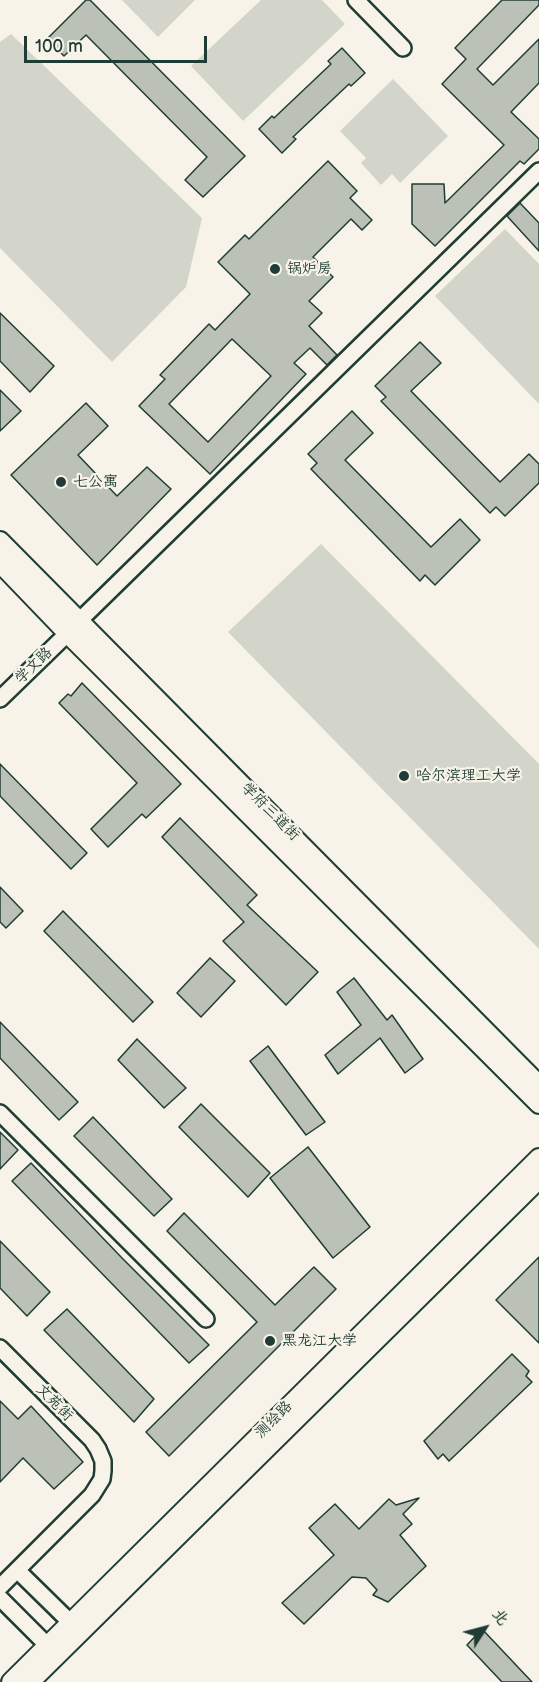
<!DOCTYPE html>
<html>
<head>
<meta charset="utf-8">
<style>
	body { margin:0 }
	#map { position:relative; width:539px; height:1682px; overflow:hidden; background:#f7f3e8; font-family:"Balsamiq Sans","LXGW WenKai TC",sans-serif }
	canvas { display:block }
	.north { position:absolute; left:455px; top:1598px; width:60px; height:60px; -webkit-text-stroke:4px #f7f3e8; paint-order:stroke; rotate:54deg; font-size:16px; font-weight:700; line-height:24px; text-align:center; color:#1f3d34 }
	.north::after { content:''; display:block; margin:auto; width:21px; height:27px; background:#1f3d34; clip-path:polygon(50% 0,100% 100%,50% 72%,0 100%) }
	.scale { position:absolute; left:24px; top:36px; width:183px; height:27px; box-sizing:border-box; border:3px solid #1f3d34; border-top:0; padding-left:8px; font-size:18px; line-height:21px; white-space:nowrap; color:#1f3d34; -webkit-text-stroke:4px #f7f3e8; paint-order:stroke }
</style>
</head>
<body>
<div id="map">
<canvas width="539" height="1682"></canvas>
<div class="north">北</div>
<div class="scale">100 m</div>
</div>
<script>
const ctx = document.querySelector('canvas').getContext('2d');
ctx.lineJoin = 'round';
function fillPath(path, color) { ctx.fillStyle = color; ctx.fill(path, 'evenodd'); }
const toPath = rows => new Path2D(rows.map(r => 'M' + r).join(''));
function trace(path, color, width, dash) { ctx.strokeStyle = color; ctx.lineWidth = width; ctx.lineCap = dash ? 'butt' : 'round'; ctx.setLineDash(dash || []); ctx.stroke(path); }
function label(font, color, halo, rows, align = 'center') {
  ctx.font = font + ' "Balsamiq Sans","LXGW WenKai TC",sans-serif'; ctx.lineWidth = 4.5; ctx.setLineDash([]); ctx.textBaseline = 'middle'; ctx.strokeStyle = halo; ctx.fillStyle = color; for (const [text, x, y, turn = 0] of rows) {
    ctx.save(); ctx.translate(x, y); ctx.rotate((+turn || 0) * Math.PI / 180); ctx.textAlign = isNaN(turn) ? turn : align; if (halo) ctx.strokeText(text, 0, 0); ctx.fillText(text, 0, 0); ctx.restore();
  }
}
const green = toPath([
	[122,0,195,0,158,37],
	[261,0,322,0,345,24,243,121,191,66],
	[11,34,202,218,186,287,112,362,0,248,0,42],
	[393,79,448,136,400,183,392,174,381,185,361,163,366,158,340,131],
	[505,229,539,264,539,404,435,296],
	[321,544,539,764,539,949,228,632]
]);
const building = toPath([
	[86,0,90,0,245,156,203,197,185,180,207,157,86,35,64,56,47,39,86,0],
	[502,0,539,0,539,5,477,69,493,85,539,39,539,83,511,112,539,139,539,149,524,164,520,161,435,246,412,224,412,184,444,184,445,203,504,145,442,84,466,59,455,48,502,0],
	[342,48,365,73,351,86,349,84,293,137,296,139,282,153,259,129,272,116,274,118,331,64,328,61,342,48],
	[328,161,357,191,350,198,372,220,362,230,351,219,313,257,333,277,309,301,322,313,309,326,337,355,327,365,310,348,294,363,306,374,210,474,139,406,165,379,160,375,209,324,215,330,250,294,218,262,245,235,249,239,328,161],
	[232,339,271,376,208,442,169,404,232,339],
	[520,203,539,223,539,251,507,216,520,203],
	[0,313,54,366,30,392,0,361,0,313],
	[420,342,441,363,411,391,500,482,529,454,539,464,539,483,505,516,496,507,490,513,381,401,386,397,375,386,420,342],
	[0,390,21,411,0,431,0,390],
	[86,403,108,426,78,455,117,496,147,467,171,489,97,565,11,475,86,403],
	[352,411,373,433,345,460,431,547,460,519,480,540,435,585,425,575,420,581,311,469,317,463,308,454,352,411],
	[82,683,181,784,146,818,142,814,108,847,91,829,137,783,59,703,68,694,71,696,82,683],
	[0,764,87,853,71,869,0,796,0,764],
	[180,818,257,895,247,905,318,972,286,1005,223,941,244,922,162,837,180,818],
	[0,887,23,911,6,928,0,922,0,887],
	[63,911,153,1002,133,1022,44,931,63,911],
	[210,958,235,981,201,1017,177,993,210,958],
	[354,978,387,1020,392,1015,423,1059,405,1073,380,1038,338,1074,325,1055,361,1025,337,992,354,978],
	[0,1022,78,1102,59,1120,0,1058,0,1022],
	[137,1039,186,1088,164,1108,118,1060,137,1039],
	[268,1046,325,1122,306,1135,250,1061,268,1046],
	[201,1104,270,1173,248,1197,179,1127,201,1104],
	[93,1117,172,1199,154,1216,74,1136,93,1117],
	[0,1132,18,1150,0,1169,0,1132],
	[308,1147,370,1227,333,1258,270,1178,308,1147],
	[31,1163,122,1258,209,1345,189,1363,12,1181,31,1163],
	[184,1213,275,1305,314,1267,336,1289,169,1456,146,1432,257,1322,167,1231,184,1213],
	[0,1241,50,1292,27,1316,0,1288,0,1241],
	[539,1257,539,1343,496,1300,539,1257],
	[67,1309,154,1399,134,1422,44,1330,67,1309],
	[512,1354,529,1371,526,1376,532,1382,449,1461,443,1454,438,1459,424,1441,512,1354],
	[0,1401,18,1419,31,1406,83,1462,54,1489,23,1458,0,1482,0,1401],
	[419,1498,403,1514,412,1524,400,1535,426,1566,388,1602,373,1595,377,1590,366,1578,352,1577,304,1624,282,1603,334,1555,309,1528,335,1504,359,1529,389,1499,396,1505,419,1498],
	[482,1629,532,1682,502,1682,467,1645,482,1629]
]);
const minor = toPath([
	[356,0,403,48],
	[79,621,539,171],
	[0,699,68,633],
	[0,1113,206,1319],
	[0,1348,92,1440,98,1449,103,1461,103,1471,102,1479,92,1495,0,1587],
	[17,1570,70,1622],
	[0,1598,48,1646]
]);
const major = toPath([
	[0,541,539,1085],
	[0,563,75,641,539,1104],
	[11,1682,539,1158],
	[30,1682,539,1179]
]);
const markers = [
	[275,269,6,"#1f3d34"],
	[61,482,6,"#1f3d34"],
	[404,776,6,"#1f3d34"],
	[270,1341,6,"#1f3d34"]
];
const poiNames = [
	["锅炉房",287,269],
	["七公寓",73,482],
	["哈尔滨理工大学",416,776],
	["黑龙江大学",282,1341]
];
const streetNames = [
	["学文路",34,666,-44],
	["学府三道街",270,812,45],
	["文苑街",54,1403,45],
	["测绘路",274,1420,-45]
];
fillPath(green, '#d3d5ca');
fillPath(building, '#bbc1b6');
trace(building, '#1f3d34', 1.5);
trace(minor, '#1f3d34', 20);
trace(major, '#1f3d34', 22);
trace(minor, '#f7f3e8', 15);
trace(major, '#f7f3e8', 18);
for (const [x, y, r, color] of markers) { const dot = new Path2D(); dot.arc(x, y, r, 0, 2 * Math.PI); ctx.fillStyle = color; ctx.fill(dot); trace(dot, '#f7f3e8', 2); }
label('15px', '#1f3d34', '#f7f3e8', poiNames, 'left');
label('15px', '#1f3d34', '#f7f3e8', streetNames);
</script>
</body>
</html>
